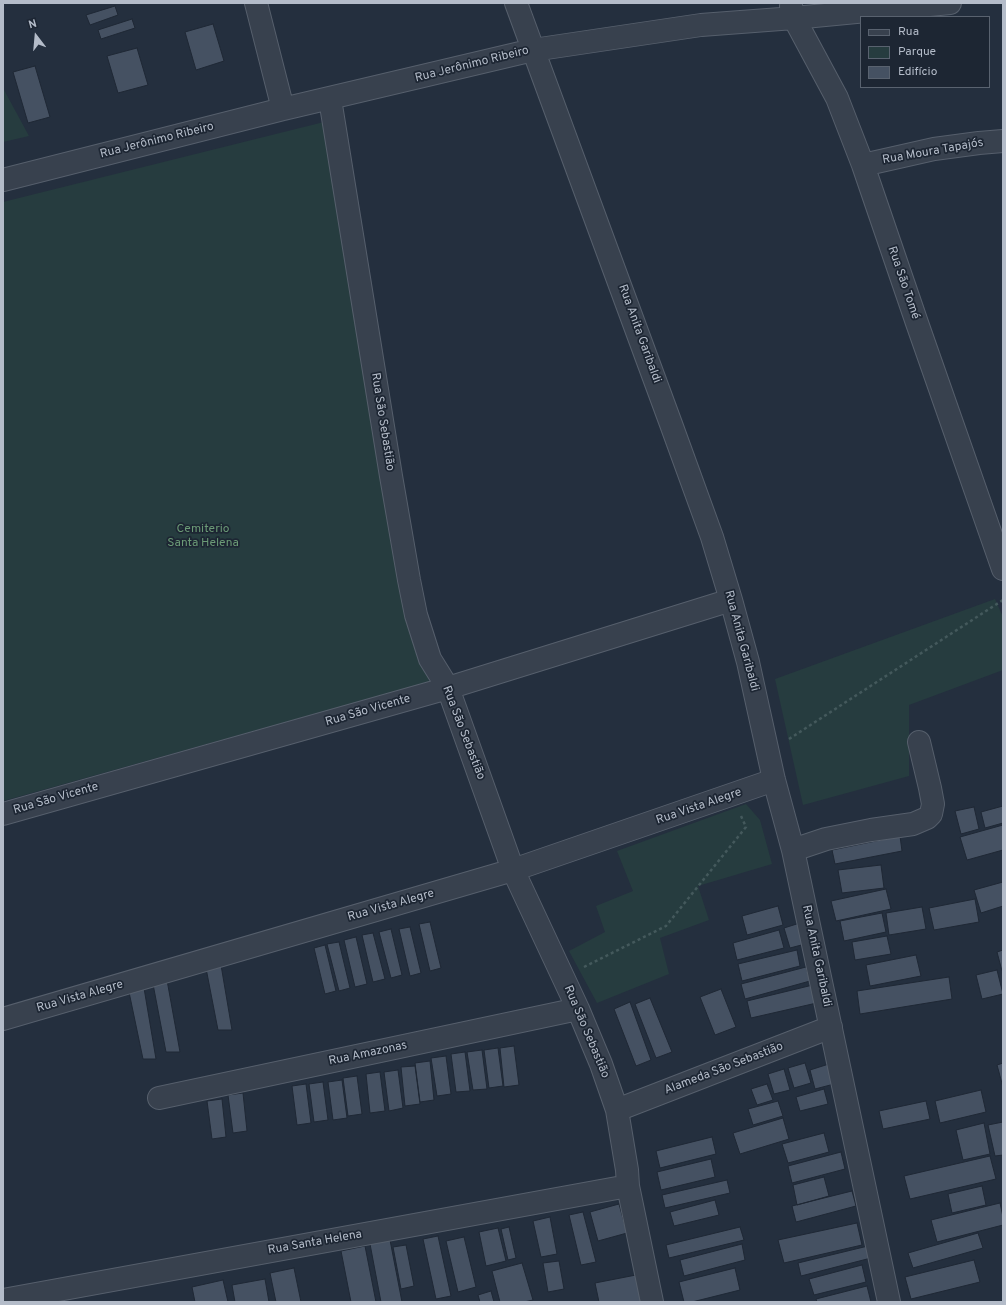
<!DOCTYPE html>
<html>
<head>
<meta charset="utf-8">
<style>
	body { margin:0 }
	#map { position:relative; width:1006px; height:1305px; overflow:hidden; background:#242f3e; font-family:Overpass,sans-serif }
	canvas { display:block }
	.frame { position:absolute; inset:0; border:4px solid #b4bcc9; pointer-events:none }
	.legend { position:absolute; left:860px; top:16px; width:130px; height:72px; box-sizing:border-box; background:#1d2633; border:1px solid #59626f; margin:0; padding:5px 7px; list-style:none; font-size:12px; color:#b4bcc9 }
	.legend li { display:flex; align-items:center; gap:8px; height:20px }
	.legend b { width:20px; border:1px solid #59626f }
	.north { position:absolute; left:16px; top:16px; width:40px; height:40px; -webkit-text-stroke:3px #1d2633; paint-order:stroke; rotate:344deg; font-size:11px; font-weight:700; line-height:16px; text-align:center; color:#b4bcc9 }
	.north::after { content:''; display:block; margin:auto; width:14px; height:18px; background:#b4bcc9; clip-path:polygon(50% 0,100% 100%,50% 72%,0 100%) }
</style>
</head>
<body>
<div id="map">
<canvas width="1006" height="1305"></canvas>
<div class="frame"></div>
<ul class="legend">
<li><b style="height:5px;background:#38414e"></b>Rua</li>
<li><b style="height:11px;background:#263c3f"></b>Parque</li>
<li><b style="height:11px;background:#455162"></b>Edifício</li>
</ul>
<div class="north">N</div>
</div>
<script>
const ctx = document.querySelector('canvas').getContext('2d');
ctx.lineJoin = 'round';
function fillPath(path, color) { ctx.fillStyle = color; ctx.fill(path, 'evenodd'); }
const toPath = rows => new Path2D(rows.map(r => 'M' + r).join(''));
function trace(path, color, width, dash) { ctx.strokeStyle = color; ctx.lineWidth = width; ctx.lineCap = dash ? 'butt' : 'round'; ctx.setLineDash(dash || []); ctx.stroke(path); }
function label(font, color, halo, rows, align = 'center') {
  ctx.font = font + ' Overpass,sans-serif'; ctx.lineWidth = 3.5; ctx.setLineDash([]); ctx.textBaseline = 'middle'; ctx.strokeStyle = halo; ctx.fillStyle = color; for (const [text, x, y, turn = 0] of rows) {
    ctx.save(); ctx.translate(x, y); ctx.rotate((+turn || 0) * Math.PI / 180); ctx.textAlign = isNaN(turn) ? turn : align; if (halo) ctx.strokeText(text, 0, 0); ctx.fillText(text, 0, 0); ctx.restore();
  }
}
const green = toPath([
	[3,88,29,136,3,142],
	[336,119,429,682,3,801,3,202],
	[995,599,1003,617,1003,670,909,705,909,776,803,805,775,679],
	[746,804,760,820,772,864,698,886,709,920,660,938,669,974,597,1003,569,951,605,932,596,906,633,891,617,851]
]);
const building = toPath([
	[115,6,118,15,90,25,86,15,115,6],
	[132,19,135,28,101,39,98,30,132,19],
	[213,24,224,61,196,70,185,32,213,24],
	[137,48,148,85,118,93,107,56,137,48],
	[35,66,50,117,28,123,13,72,35,66],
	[1003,806,1003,823,985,828,981,812,1003,806],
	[974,807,979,829,961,834,955,811,974,807],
	[1003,825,1003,850,967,860,960,837,1003,825],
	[900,836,902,851,835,864,832,850,900,836],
	[881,865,884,888,842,893,838,870,881,865],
	[1003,882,1003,906,981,913,974,890,1003,882],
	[886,889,891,909,836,921,831,901,886,889],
	[975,899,979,922,934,930,929,908,975,899],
	[778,906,783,925,747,935,742,916,778,906],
	[922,907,926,929,889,935,886,913,922,907],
	[882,913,886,932,844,941,840,921,882,913],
	[430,922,441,968,430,971,419,924,430,922],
	[803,922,809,943,790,948,784,928,803,922],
	[410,927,421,973,410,976,399,929,410,927],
	[391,929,402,975,391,978,379,932,391,929],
	[779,930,784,948,737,960,733,943,779,930],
	[373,933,385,979,373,982,362,935,373,933],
	[887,936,891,954,855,960,852,942,887,936],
	[356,937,367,984,355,987,344,940,356,937],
	[339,942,350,988,339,991,327,944,339,942],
	[325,945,336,991,325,994,314,948,325,945],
	[797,950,800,966,742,981,738,964,797,950],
	[1003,950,1003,971,1002,971,997,952,1003,950],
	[916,955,921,976,870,986,866,965,916,955],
	[220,959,232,1030,218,1030,205,963,220,959],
	[806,967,810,981,745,999,741,984,806,967],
	[997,970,1003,994,982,999,976,975,997,970],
	[949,977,952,999,860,1014,857,991,949,977],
	[167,980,180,1052,166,1052,153,984,167,980],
	[817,984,821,1002,751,1018,747,1001,817,984],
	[144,988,156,1059,143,1059,129,992,144,988],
	[721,989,736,1027,715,1035,700,997,721,989],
	[650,998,672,1052,656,1058,635,1004,650,998],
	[630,1002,651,1060,636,1066,614,1009,630,1002],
	[514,1046,519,1085,504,1087,500,1048,514,1046],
	[498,1048,503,1086,489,1088,484,1050,498,1048],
	[482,1050,487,1089,473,1090,467,1052,482,1050],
	[465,1052,470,1091,456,1092,451,1054,465,1052],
	[446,1056,451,1094,437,1096,431,1058,446,1056],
	[430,1061,434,1100,420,1102,415,1063,430,1061],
	[805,1063,811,1083,794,1088,788,1068,805,1063],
	[832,1063,838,1083,815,1089,810,1070,832,1063],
	[1003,1063,1003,1087,997,1065,1003,1063],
	[415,1066,420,1104,405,1106,401,1067,415,1066],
	[784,1069,790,1090,774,1094,768,1074,784,1069],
	[398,1070,403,1108,389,1111,384,1072,398,1070],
	[380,1072,385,1111,370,1113,366,1074,380,1072],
	[357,1076,362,1114,348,1116,343,1078,357,1076],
	[342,1080,347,1118,333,1120,328,1082,342,1080],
	[323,1082,328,1120,314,1122,309,1084,323,1082],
	[306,1084,311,1123,297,1125,292,1086,306,1084],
	[767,1084,773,1100,757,1105,751,1089,767,1084],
	[824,1089,828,1104,800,1111,796,1097,824,1089],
	[981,1090,986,1112,940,1123,935,1101,981,1090],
	[243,1093,247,1131,233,1133,228,1095,243,1093],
	[222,1099,226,1137,212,1139,207,1101,222,1099],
	[778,1101,783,1116,753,1125,748,1109,778,1101],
	[926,1101,930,1119,883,1129,879,1111,926,1101],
	[783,1118,789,1139,740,1154,733,1133,783,1118],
	[1003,1122,1003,1155,995,1156,988,1125,1003,1122],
	[984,1123,990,1154,963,1160,956,1130,984,1123],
	[824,1133,829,1152,788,1163,782,1144,824,1133],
	[712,1137,716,1154,660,1168,656,1151,712,1137],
	[841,1152,845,1169,792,1183,788,1166,841,1152],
	[990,1156,996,1179,910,1199,904,1176,990,1156],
	[711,1159,715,1177,661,1190,657,1172,711,1159],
	[824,1177,829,1196,797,1205,793,1185,824,1177],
	[727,1180,730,1193,665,1208,662,1195,727,1180],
	[982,1186,986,1205,952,1213,948,1194,982,1186],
	[852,1191,856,1206,796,1222,792,1206,852,1191],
	[715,1200,719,1215,674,1226,670,1212,715,1200],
	[1000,1203,1003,1217,1003,1225,937,1242,931,1220,1000,1203],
	[619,1204,627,1233,598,1241,590,1212,619,1204],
	[583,1212,596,1262,581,1265,569,1215,583,1212],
	[550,1217,557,1254,541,1257,533,1221,550,1217],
	[857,1223,862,1245,784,1263,778,1240,857,1223],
	[509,1227,516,1258,508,1260,501,1229,509,1227],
	[740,1227,744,1240,669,1258,666,1245,740,1227],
	[498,1228,506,1261,486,1266,479,1232,498,1228],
	[978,1233,983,1248,913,1268,908,1253,978,1233],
	[438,1236,451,1296,436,1299,423,1239,438,1236],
	[464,1237,476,1287,458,1292,446,1241,464,1237],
	[390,1240,402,1302,381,1302,370,1244,390,1240],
	[742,1244,745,1260,684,1276,680,1260,742,1244],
	[406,1245,414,1286,401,1289,393,1247,406,1245],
	[365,1246,376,1302,351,1302,341,1251,365,1246],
	[868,1246,871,1258,801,1276,798,1263,868,1246],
	[974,1260,980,1282,911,1299,905,1277,974,1260],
	[559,1261,564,1289,548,1292,543,1263,559,1261],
	[522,1263,533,1300,524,1302,500,1302,492,1271,522,1263],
	[862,1265,866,1282,814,1295,809,1279,862,1265],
	[294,1268,301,1302,276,1302,270,1273,294,1268],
	[735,1268,740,1290,692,1302,684,1302,679,1282,735,1268],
	[636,1275,642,1302,599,1302,595,1283,636,1275],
	[265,1279,269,1302,235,1302,232,1285,265,1279],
	[223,1280,228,1302,195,1302,192,1287,223,1280],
	[867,1286,871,1302,817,1302,816,1299,867,1286],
	[491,1291,494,1302,480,1302,478,1295,491,1291]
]);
const path = toPath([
	[789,739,1003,600],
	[584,967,666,926,746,827,741,816]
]);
const minor = toPath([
	[256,3,283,109],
	[516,3,671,424,712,537,731,600,748,662,774,780,793,850,889,1302],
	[791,6,794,18,837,98,863,165,917,323,1003,569],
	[330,99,391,476,409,580,416,615,430,659,448,688,513,870,578,1009,601,1064,617,1110,627,1170,628,1186,652,1302],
	[863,165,934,149,979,143,1003,141],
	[3,180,283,109,533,50,701,25,794,18,950,3],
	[3,814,448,688,731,600],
	[793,850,826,839,871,830,913,824,927,818,931,814,933,804,930,788,919,742],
	[3,1019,513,870,774,780],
	[159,1098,578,1009],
	[617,1110,831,1027],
	[3,1300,628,1186]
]);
const streetNames = [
	["Rua Jerônimo Ribeiro",472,65,-14],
	["Rua Jerônimo Ribeiro",157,141,-14],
	["Rua Moura Tapajós",933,152,-10],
	["Rua São Tomé",903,283,71],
	["Rua Anita Garibaldi",639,334,70],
	["Rua São Sebastião",382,422,81],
	["Rua Anita Garibaldi",741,641,75],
	["Rua São Vicente",368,711,-16],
	["Rua São Sebastião",463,733,69],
	["Rua São Vicente",56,799,-16],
	["Rua Vista Alegre",699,807,-19],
	["Rua Vista Alegre",391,906,-16],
	["Rua Anita Garibaldi",816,956,78],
	["Rua Vista Alegre",80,997,-16],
	["Rua São Sebastião",586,1032,67],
	["Rua Amazonas",368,1054,-12],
	["Alameda São Sebastião",724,1069,-21],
	["Rua Santa Helena",315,1243,-10]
];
const parkNames = [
	["Cemiterio",203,530],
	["Santa Helena",203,544]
];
fillPath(green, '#263c3f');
fillPath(building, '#455162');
trace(building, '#1f2835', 1);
trace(minor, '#565f6c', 24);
trace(path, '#44595c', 2.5, [3, 3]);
trace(minor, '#38414e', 22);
label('12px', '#b4bcc9', '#1d2633', streetNames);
label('12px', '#6b9a76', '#1d2633', parkNames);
</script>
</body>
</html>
